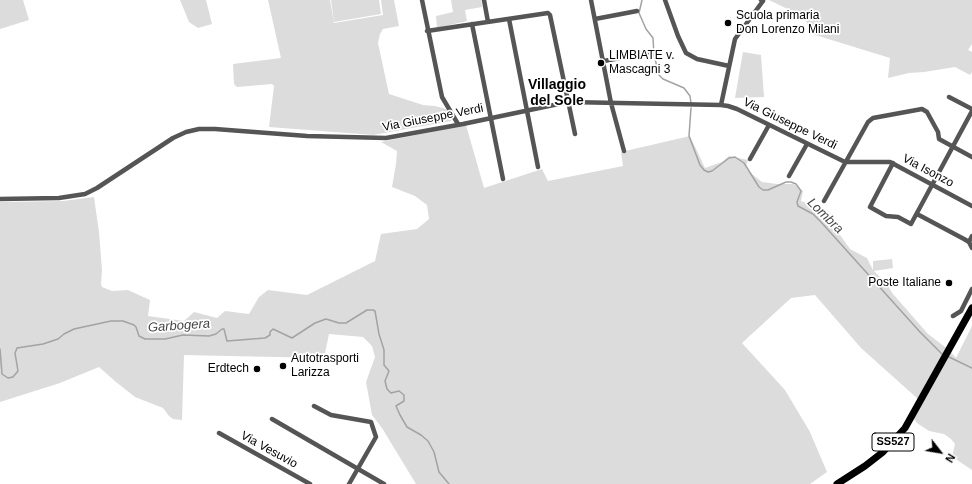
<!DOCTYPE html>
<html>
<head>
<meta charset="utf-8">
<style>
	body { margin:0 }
	#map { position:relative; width:972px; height:484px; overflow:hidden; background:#fff; font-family:Helvetica,sans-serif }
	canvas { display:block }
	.north { position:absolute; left:920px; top:432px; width:40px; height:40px; -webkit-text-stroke:3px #fff; paint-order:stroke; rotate:121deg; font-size:11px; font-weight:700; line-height:16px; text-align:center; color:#000 }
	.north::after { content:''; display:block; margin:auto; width:14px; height:18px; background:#000; clip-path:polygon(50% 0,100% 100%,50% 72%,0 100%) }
</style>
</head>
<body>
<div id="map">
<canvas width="972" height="484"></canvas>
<div class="north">N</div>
</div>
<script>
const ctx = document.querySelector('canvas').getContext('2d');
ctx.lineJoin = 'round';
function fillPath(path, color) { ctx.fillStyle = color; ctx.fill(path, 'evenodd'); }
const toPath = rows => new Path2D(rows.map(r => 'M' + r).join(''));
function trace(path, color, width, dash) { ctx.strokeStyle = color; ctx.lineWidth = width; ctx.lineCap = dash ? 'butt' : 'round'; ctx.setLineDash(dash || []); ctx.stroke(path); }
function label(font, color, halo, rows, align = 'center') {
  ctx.font = font + ' Helvetica,sans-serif'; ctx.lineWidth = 3.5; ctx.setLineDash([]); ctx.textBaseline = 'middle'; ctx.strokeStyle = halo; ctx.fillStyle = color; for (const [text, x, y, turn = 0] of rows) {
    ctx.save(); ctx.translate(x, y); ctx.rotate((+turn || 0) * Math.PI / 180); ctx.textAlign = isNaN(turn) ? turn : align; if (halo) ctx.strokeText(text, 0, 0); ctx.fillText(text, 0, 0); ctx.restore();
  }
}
const green = toPath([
	[0,0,23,0,29,20,0,29],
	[180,0,206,0,212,24,198,28,189,22],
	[268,0,330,0,334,23,383,15,381,0,394,0,399,26,383,29,380,34,378,43,389,94,423,105,435,106,446,109,451,117,451,121,373,135,269,127,274,86,272,84,237,87,234,84,233,64,281,58],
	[331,0,379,0,381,14,334,22],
	[451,0,481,0,482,7,465,10,467,21,437,28,436,16,453,12],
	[769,0,972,0,972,44,968,50,972,52,972,72,970,75,955,67,924,72,909,73,888,78,890,58,812,34,804,17],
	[743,52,761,55,764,97,735,98],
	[466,125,484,188,542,169,548,181,623,166,621,152,690,136,705,168,722,162,729,156,748,160,746,166,747,170,762,182,777,184,793,184,798,187,803,191,801,201,809,204,817,211,821,212,830,221,850,249,867,258,873,270,873,261,892,259,893,268,874,271,886,283,893,294,928,334,949,350,956,358,972,326,972,470,954,458,953,453,955,444,951,439,944,434,929,431,917,423,914,419,918,399,861,348,815,295,791,298,742,343,785,390,810,432,827,472,810,484,416,484,382,428,372,415,366,382,375,357,372,346,363,337,329,334,324,358,184,355,182,420,173,419,169,416,163,408,135,397,116,382,99,367,60,383,0,402,0,202,63,201,94,197,99,232,102,270,101,284,102,287,112,291,128,290,150,300,148,316,184,321,194,312,217,318,225,311,249,314,259,297,268,290,307,295,375,261,381,234,417,229,429,219,427,205,415,196,392,187,396,164,397,151,381,142]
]);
const stream = toPath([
	[642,0,639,13,646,29,653,38,654,55,659,75,663,79,684,88,690,96,691,103],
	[691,108,689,136,700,165,704,170,708,172,712,171,729,158,735,157,744,163,759,187,763,190,768,190,786,182,791,182,796,184,801,191,797,202,798,206,813,214,821,222,920,332,942,354],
	[0,349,2,374,8,378,13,377,18,371,15,353,17,348,43,344,58,339,64,334,74,329,111,321,123,321,134,325,136,327,139,336,145,339,165,339,183,335,209,336,216,334,222,329,224,329,227,341,265,338,270,335,270,332,273,329,292,338,315,323,326,319,339,323,346,323,367,310,373,310,375,311,379,334,384,350,384,365,389,371,385,381,387,389,391,393,399,391,404,395,404,401,396,406,400,415,407,427,421,435,428,441,434,452,439,472,449,484],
	[949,357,972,368]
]);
const street = toPath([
	[422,0,442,97,458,124],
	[484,0,488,22],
	[591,0,611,103,624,151],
	[665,0,678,36,686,53,697,59,729,66],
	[509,19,538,167],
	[595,19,637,11],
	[472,24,503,179],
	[427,31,548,13,550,15,575,134],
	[604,61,647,53],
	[949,97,972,109],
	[721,105,735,39,763,1,761,0],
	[750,159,769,125],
	[893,163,870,207,886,216,898,217,911,224,972,111],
	[789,176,807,144],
	[0,199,59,198,85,194,97,188,173,138,186,132,199,129,215,129,307,136,386,138,463,124,568,102,721,105,728,106,737,109,845,162,890,162,972,206],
	[824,201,868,122,873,118,922,109,927,112,938,132,939,139,972,157],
	[917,214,964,239,969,242,972,248],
	[969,242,972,236],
	[953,316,961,311,972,289],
	[314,406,331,415,371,422,376,437,349,484],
	[272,419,384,484],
	[219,433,310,484]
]);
const primary = toPath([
	[837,484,865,466,883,452,905,428,972,308]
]);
const markers = [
	[728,23,4,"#000"],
	[601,63,4,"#000"],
	[949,283,4,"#000"],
	[283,366,4,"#000"],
	[257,369,4,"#000"]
];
const shields = [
	[893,442,42]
];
const shieldNames = [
	["SS527",893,442]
];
const poiNames = [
	["Scuola primaria",736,16],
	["Don Lorenzo Milani",736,30],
	["LIMBIATE v.",609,56],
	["Mascagni 3",609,70],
	["Poste Italiane",941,283,"right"],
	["Autotrasporti",291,359],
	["Larizza",291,373],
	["Erdtech",249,369,"right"]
];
const streetNames = [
	["Via Giuseppe Verdi",433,118,-11],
	["Via Giuseppe Verdi",790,124,26],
	["Via Isonzo",928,171,28],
	["Via Vesuvio",269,450,29]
];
const waterNames = [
	["Lombra",825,216,44],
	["Garbogera",179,326,-4]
];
const quarterNames = [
	["Villaggio",557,85],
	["del Sole",557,101]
];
fillPath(green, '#dcdcdc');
trace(stream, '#a3a3a3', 1.5);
trace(street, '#555', 4.5);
trace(primary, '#000', 7);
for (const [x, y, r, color] of markers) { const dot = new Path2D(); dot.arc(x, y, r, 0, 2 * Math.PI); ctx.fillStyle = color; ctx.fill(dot); trace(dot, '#fff', 1.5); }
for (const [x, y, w] of shields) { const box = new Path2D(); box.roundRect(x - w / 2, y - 9, w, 18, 3); ctx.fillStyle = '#fff'; ctx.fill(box); trace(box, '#000', 1); }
label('bold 11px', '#000', null, shieldNames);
label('12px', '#000', '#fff', poiNames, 'left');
label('12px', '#000', '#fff', streetNames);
label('italic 13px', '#444', '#fff', waterNames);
label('bold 14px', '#000', '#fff', quarterNames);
</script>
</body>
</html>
